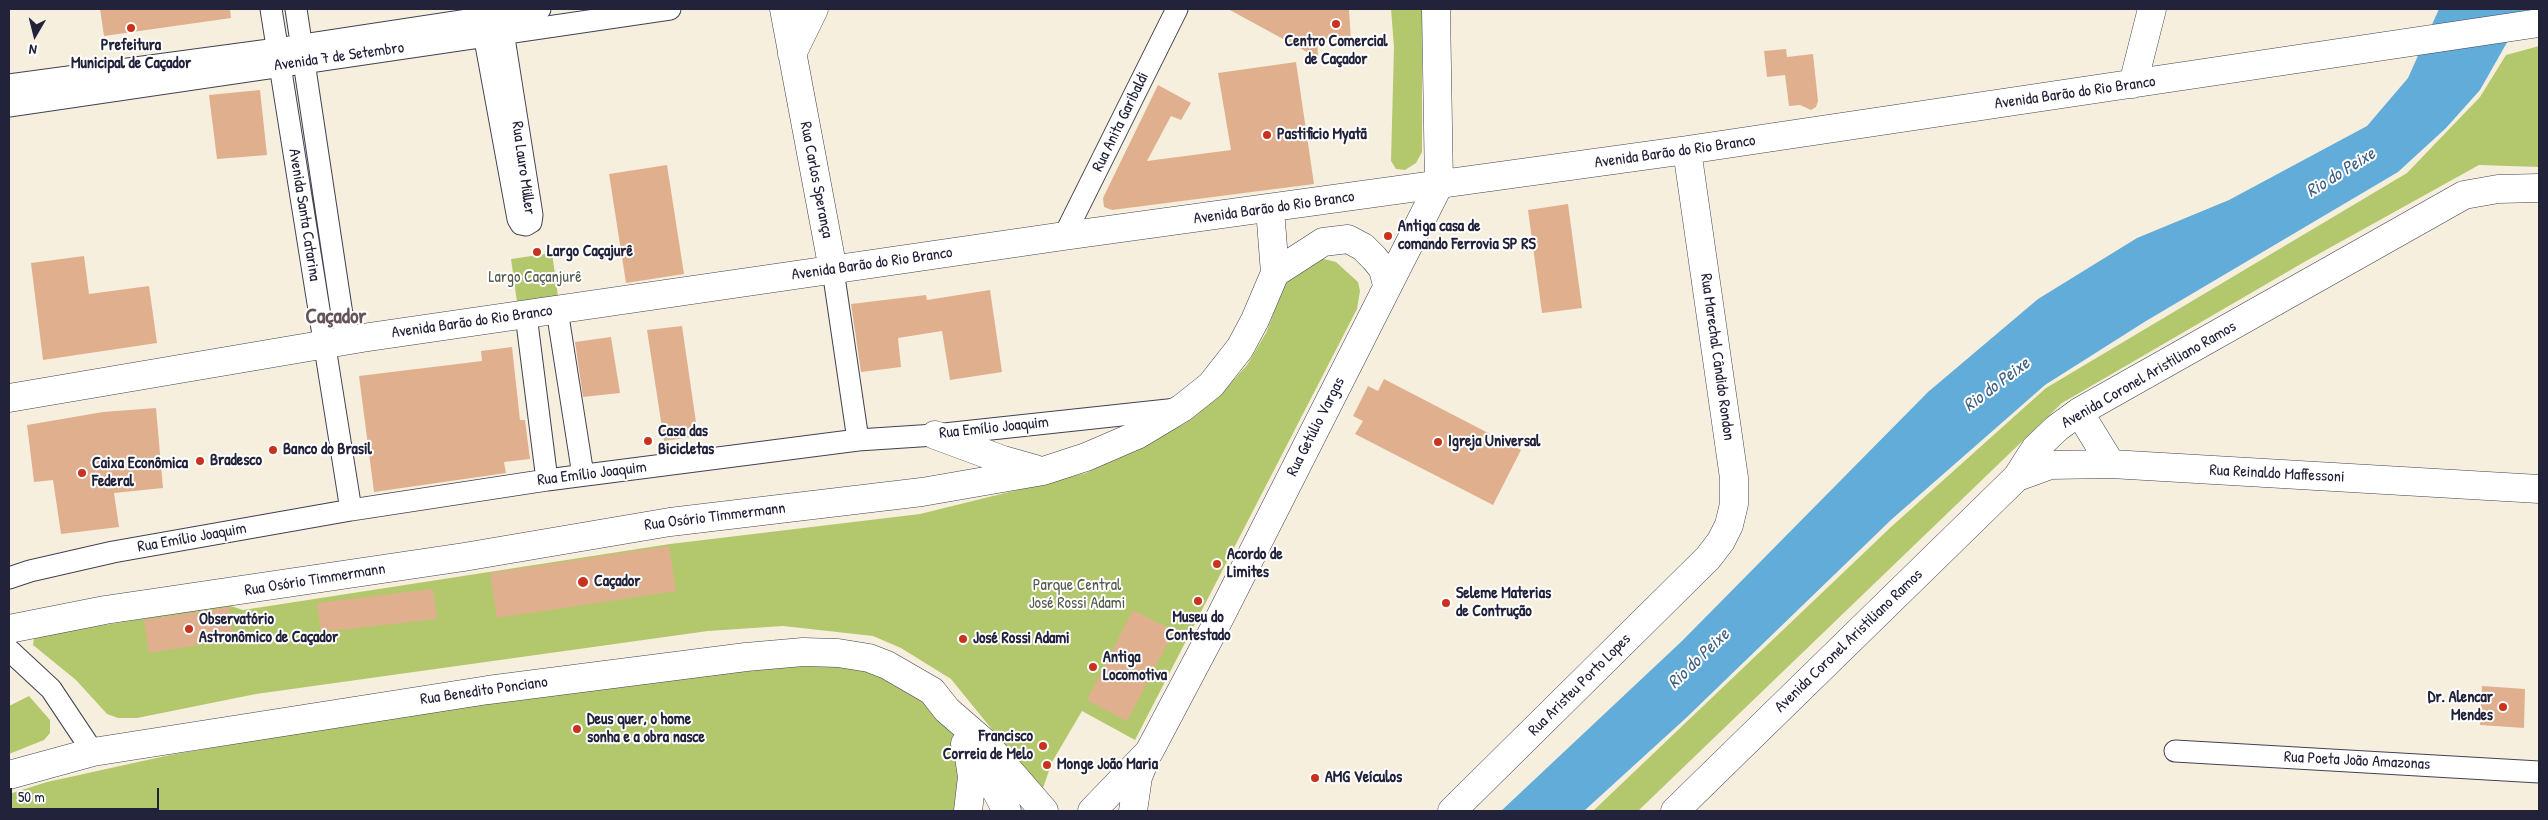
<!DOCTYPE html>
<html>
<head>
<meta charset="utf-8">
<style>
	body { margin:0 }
	#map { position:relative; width:2548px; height:820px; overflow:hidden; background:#f7efde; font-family:"Patrick Hand",sans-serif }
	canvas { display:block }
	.frame { position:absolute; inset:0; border:10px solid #22223b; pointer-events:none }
	.north { position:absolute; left:10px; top:10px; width:50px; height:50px; -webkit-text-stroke:4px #fff; paint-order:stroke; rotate:188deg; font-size:14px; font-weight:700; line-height:20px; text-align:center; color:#22223b }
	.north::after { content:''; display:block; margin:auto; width:18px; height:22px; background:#22223b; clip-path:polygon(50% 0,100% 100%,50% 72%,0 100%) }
	.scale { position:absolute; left:10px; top:788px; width:149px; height:22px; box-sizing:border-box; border:2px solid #22223b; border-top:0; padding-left:6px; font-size:15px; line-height:18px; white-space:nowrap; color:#22223b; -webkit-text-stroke:4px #fff; paint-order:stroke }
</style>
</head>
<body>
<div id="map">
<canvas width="2548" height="820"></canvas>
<div class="frame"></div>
<div class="north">N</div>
<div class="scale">50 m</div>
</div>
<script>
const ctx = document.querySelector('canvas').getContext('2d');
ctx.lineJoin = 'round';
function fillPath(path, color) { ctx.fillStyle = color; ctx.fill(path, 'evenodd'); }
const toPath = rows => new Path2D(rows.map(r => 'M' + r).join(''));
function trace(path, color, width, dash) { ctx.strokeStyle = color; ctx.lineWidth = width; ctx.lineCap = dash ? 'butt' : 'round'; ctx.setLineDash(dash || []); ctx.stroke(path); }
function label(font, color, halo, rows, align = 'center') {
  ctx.font = font + ' "Patrick Hand",sans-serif'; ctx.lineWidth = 4; ctx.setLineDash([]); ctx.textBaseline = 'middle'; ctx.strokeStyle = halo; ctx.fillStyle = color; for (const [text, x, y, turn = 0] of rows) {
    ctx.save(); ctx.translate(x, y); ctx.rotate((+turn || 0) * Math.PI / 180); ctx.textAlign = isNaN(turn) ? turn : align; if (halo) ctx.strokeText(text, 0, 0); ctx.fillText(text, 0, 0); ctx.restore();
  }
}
const green = toPath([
	[1391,9,1422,9,1422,152,1416,163,1405,170,1396,169,1391,161,1394,47],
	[2539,46,2539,167,2479,165,2306,261,2062,403,1638,811,1593,811,1891,527,2046,388,2407,173,2480,97,2506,55],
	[552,253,558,296,517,302,511,259],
	[1320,258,1336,262,1358,282,1360,291,1357,309,1135,740,1082,711,1052,762,1042,791,951,679,901,648,873,636,783,626,708,631,256,694,137,718,118,718,107,714,76,680,33,645,34,638,80,629,228,605,243,610,670,544,920,514,1086,473,1186,423,1219,396,1247,365,1266,333,1286,281],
	[834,661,913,686,956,735,965,761,959,811,9,811,9,794,47,782,170,755,427,711,790,664],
	[29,696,50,720,50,733,44,740,9,754,9,706]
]);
const water = toPath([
	[2439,9,2526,9,2480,90,2446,128,2398,172,2146,321,2045,385,1892,519,1686,718,1584,811,1501,811,1682,641,1928,392,2038,299,2137,238,2229,200,2367,126,2408,78]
]);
const building = toPath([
	[100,9,230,9,231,18,104,36],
	[1228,9,1349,9,1351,41,1317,38,1318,58],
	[1786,49,1787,57,1813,54,1818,101,1816,107,1811,110,1800,105,1789,106,1785,75,1767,77,1764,51],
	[1296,62,1314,184,1112,210,1104,207,1103,198,1158,85,1191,103,1181,120,1171,116,1147,161,1231,150,1218,73],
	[260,90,267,155,217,159,209,95],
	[667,165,684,274,626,283,609,174],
	[1568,204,1582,308,1542,313,1528,210],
	[84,256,89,294,149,286,157,343,43,360,31,263],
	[990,290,1002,372,950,380,942,331,898,338,901,367,861,372,851,304,926,295,927,300],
	[682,326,698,436,664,441,647,330],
	[611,337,620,393,583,397,575,342],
	[512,347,520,420,525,420,530,459,504,462,506,473,374,492,359,376,482,361,481,351],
	[1384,379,1521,450,1493,505,1355,434,1363,421,1353,416,1368,386,1378,391],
	[156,408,163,488,114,493,119,527,61,534,53,480,34,482,27,425,103,412],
	[669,546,676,591,497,618,490,573],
	[433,589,437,619,321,632,317,603],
	[229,607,234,639,149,653,144,620],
	[1133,610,1174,631,1127,721,1087,700],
	[2482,686,2525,689,2524,728,2480,725]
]);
const minor = toPath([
	[271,9,351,510],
	[296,9,346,341],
	[482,23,518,219,521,224,526,225,531,222,532,215,501,19],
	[9,85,277,49,540,9],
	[9,106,670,9],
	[1064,236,1177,9],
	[833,270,858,440],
	[557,310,583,475],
	[526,315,547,480],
	[9,578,30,571,113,552,351,510,547,480,858,440,935,435,1177,409],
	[9,650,51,689,93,752],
	[2175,751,2539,772]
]);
const major = toPath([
	[784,9,833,270],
	[792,54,814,9],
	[2133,84,2152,9],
	[1275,273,1323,242,1348,239,1363,247,1374,258,1383,269,1387,285],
	[9,398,362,338,1064,236,1687,150,2539,23],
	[2079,412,2111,464],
	[935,435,1003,460,1035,469],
	[2017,477,2050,465,2111,464,2539,489],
	[9,629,105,610,464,557,670,522,922,492,1043,471,1086,457,1137,435,1182,408,1211,385,1240,348,1255,320,1275,273,1270,209],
	[965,744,986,772,1007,811],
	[968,750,972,777,968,811],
	[9,775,93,752,488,690,746,657,803,652,838,653,869,658,887,665,932,691,947,710,985,743,1044,811],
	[1092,811,1149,752,1213,631,1439,185,1436,9],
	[1133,811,1138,777,1145,760],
	[1452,811,1708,558,1721,541,1729,525,1734,504,1734,478,1687,150],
	[1675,811,2017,477,2035,449,2057,428,2079,412,2464,195,2498,189,2539,188]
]);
const markers = [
	[1336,24,5,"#c8321e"],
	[131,28,5,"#c8321e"],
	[1267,135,5,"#c8321e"],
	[1388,236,5,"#c8321e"],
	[537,252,5,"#c8321e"],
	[648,441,5,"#c8321e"],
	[1438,442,5,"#c8321e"],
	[273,450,5,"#c8321e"],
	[200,461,5,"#c8321e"],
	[82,473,5,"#c8321e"],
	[1217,564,5,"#c8321e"],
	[583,582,6,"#c8321e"],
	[1198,601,5,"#c8321e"],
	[1446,603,5,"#c8321e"],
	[189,629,5,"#c8321e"],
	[963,639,5,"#c8321e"],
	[1093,667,5,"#c8321e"],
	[2503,707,5,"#c8321e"],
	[577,729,5,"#c8321e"],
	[1043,746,5,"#c8321e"],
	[1047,765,5,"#c8321e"],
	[1315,778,5,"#c8321e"]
];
const poiNames = [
	["Centro Comercial",1336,42,"center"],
	["de Caçador",1336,60,"center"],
	["Prefeitura",131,46,"center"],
	["Municipal de Caçador",131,64,"center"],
	["Pastificio Myatã",1277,135],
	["Antiga casa de",1398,227],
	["comando Ferrovia SP RS",1398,245],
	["Largo Caçajurê",547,252],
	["Casa das",658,432],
	["Bicicletas",658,450],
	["Igreja Universal",1448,442],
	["Banco do Brasil",283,450],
	["Bradesco",210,461],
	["Caixa Econômica",92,464],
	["Federal",92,482],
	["Acordo de",1227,555],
	["Limites",1227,573],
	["Caçador",594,582],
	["Seleme Materias",1456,594],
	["de Contrução",1456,612],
	["Museu do",1198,618,"center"],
	["Contestado",1198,636,"center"],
	["Observatório",199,620],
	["Astronômico de Caçador",199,638],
	["José Rossi Adami",973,639],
	["Antiga",1103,658],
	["Locomotiva",1103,676],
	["Dr. Alencar",2493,698,"right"],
	["Mendes",2493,716,"right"],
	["Deus quer, o home",587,720],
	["sonha e a obra nasce",587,738],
	["Francisco",1033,737,"right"],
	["Correia de Melo",1033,755,"right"],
	["Monge João Maria",1057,765],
	["AMG Veículos",1325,778]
];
const streetNames = [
	["Avenida 7 de Setembro",339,57,-8],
	["Avenida Barão do Rio Branco",2075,93,-8],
	["Rua Anita Garibaldi",1121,122,-64],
	["Avenida Barão do Rio Branco",1675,152,-8],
	["Rua Lauro Müller",523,168,82],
	["Rua Carlos Sperança",816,180,79],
	["Avenida Barão do Rio Branco",1274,208,-8],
	["Avenida Santa Catarina",304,215,81],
	["Avenida Barão do Rio Branco",872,264,-8],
	["Avenida Barão do Rio Branco",472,322,-8],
	["Rua Marechal Cândido Rondon",1717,357,82],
	["Avenida Coronel Aristiliano Ramos",2149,375,-30],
	["Rua Getúlio Vargas",1316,427,-63],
	["Rua Emílio Joaquim",994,428,-6],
	["Rua Emílio Joaquim",592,474,-7],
	["Rua Reinaldo Maffessoni",2277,474,3],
	["Rua Osório Timmermann",715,517,-7],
	["Rua Emílio Joaquim",192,538,-10],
	["Rua Osório Timmermann",315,580,-9],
	["Avenida Coronel Aristiliano Ramos",1849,641,-44],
	["Rua Aristeu Porto Lopes",1580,685,-45],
	["Rua Benedito Ponciano",484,691,-8],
	["Rua Poeta João Amazonas",2357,761,3]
];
const parkNames = [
	["Largo Caçanjurê",535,278],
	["Parque Central",1077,586],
	["José Rossi Adami",1077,604]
];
const waterNames = [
	["Rio do Peixe",2341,173,-32],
	["Rio do Peixe",1997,385,-37],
	["Rio do Peixe",1699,659,-44]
];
const districtNames = [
	["Caçador",336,317]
];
fillPath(green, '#b3c86c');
fillPath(water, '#62acda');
fillPath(building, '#e0b08e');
trace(minor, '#424153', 23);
trace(major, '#424153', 29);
trace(minor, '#fff', 21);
trace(major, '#fff', 28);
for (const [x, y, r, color] of markers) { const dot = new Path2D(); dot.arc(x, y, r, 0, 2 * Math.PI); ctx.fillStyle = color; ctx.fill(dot); trace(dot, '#fff', 2); }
label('bold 16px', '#22223b', '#fff', poiNames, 'left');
label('16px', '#22223b', '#fff', streetNames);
label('16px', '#555c4c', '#fff', parkNames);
label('italic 18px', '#3f6083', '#fff', waterNames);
label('bold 21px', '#645458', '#fff', districtNames);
</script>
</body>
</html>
